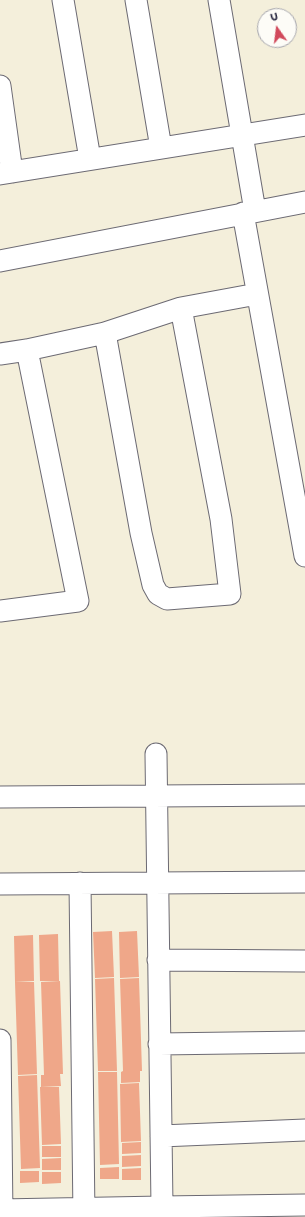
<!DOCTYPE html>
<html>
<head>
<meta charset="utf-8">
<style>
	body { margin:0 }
	#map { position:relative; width:305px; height:1217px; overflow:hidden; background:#f4efdb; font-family:Itim,sans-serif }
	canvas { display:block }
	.north { position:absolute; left:257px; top:8px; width:40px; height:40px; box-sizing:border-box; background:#fdfcf7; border:1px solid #a5a5ac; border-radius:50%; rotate:346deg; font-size:11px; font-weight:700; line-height:16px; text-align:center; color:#22223b }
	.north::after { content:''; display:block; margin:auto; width:14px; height:18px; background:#d1495b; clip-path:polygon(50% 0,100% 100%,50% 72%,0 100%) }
</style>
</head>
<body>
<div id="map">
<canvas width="305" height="1217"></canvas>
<div class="north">U</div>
</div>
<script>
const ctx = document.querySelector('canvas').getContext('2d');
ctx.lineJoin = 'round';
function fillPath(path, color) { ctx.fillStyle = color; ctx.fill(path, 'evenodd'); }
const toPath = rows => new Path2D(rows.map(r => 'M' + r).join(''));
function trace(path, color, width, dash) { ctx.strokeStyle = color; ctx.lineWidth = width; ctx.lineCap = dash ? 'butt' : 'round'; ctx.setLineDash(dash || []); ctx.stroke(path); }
const building = toPath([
	[112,931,114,977,95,978,93,932],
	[137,931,139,977,120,978,119,932],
	[58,934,59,981,40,981,39,935],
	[33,935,34,981,15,982,14,936],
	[114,978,117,1071,98,1071,95,979],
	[139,978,142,1071,140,1071,140,1082,121,1083,121,1072,123,1071,120,979],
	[60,981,63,1074,60,1074,61,1086,41,1087,41,1075,44,1075,41,982],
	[15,982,34,982,37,1074,18,1075],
	[98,1072,117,1072,119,1164,100,1165],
	[37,1075,40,1168,21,1169,18,1076],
	[139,1083,141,1141,121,1142,120,1084],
	[40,1087,59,1087,61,1144,42,1145],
	[141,1142,141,1153,122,1154,122,1143],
	[42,1146,61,1146,61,1157,42,1157],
	[141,1155,141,1166,122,1167,122,1156],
	[61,1158,61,1170,42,1170,42,1159],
	[119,1167,119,1179,100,1179,100,1168],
	[141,1168,141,1180,122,1180,122,1169],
	[20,1171,39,1171,39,1182,20,1183],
	[42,1172,61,1172,61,1183,42,1184]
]);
const minor = toPath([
	[63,0,90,159],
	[136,0,161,148],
	[219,0,255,211],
	[0,86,12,172],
	[0,174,305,125],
	[243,213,305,556],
	[0,261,305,202],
	[105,333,141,533,153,585,158,594,167,599,230,594,221,519,181,308],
	[0,354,27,350,105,333,181,308,257,294],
	[0,611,78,601,27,350],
	[0,797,305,795],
	[80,883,84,1217],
	[0,884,305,882],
	[158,960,305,961],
	[0,1040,2,1217],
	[159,1044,305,1042],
	[161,1136,305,1130],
	[0,1210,162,1207,156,754],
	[162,1217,162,1207,305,1205]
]);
fillPath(building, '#efa789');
trace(minor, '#6c6a73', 23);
trace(minor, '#fff', 21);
</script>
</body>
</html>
